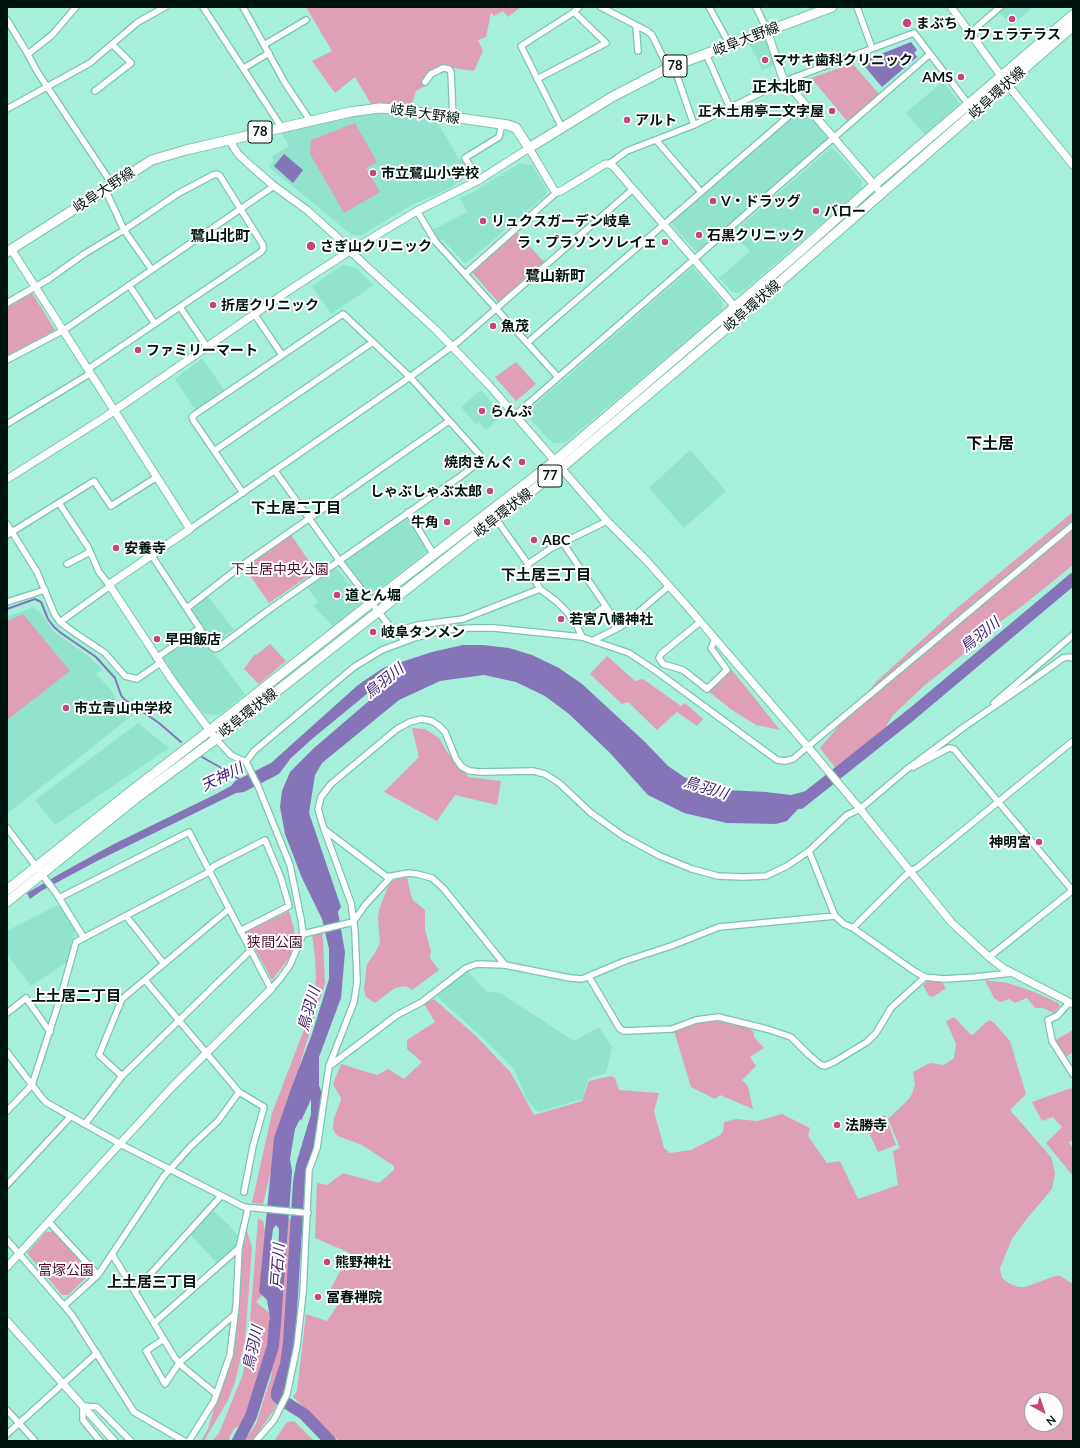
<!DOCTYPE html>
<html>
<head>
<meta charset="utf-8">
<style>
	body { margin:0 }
	#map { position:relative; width:1080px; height:1448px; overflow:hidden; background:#a6efdb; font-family:Lato,sans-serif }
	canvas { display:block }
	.frame { position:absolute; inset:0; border:8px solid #00140e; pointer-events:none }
	.north { position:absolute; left:1024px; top:1392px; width:40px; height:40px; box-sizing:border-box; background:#fefefe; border:1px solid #98a09e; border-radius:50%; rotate:140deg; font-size:11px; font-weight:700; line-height:16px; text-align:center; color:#00140e }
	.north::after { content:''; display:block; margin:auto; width:14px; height:18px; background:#c94281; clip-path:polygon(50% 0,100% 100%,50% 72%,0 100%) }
</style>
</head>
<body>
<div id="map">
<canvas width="1080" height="1448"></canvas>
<div class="frame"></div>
<div class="north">N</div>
</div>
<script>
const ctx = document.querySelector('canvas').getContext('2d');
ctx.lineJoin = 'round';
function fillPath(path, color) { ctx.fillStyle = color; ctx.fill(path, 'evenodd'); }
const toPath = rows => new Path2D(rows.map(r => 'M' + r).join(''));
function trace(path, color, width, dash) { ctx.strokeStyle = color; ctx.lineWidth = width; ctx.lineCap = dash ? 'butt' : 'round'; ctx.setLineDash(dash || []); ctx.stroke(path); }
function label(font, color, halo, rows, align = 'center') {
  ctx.font = font + ' Lato,"Noto Sans JP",sans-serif'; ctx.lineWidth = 4; ctx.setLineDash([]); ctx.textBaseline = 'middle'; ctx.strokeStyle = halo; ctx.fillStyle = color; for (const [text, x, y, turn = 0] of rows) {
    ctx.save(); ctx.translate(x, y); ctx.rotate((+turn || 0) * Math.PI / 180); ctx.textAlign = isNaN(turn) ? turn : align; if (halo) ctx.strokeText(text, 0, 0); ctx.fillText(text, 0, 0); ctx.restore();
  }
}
const built = toPath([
	[1005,7,1029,7,1031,9,1011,26,999,12],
	[764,38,766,40,775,65,762,70,756,56,749,44],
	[943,81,960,104,925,135,906,113],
	[801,109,804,109,827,137,827,140,700,250,695,251,672,224,671,221],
	[382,112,420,116,436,120,459,159,462,158,471,172,470,175,446,190,410,206,360,236,352,235,269,167,274,161,271,157,289,146,279,130,356,114],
	[832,147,862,181,862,189,741,293,732,292,719,278,750,251,732,233],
	[520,163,532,165,547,190,546,195,465,264,442,239,439,240,433,230,467,212,460,198,473,192],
	[343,265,356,268,374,285,331,314,312,286],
	[693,267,722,301,722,311,565,443,552,443,526,414,529,410],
	[202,358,224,390,195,410,175,379],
	[481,390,503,415,486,430,479,422,476,425,461,407],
	[690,450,726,491,684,528,649,488],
	[406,517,409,518,427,549,427,552,378,590,365,588,345,562,347,559],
	[334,565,365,602,334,627,313,606,318,602,306,585],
	[208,596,234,630,215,644,192,611,193,608],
	[33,607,41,613,55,633,87,655,102,669,96,674,112,691,118,704,133,713,133,715,7,814,7,617],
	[198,635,201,636,245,694,219,715,204,714,163,661,164,657],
	[138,723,169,748,55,825,35,800],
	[58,905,76,929,67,962,31,986,7,954,7,931],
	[467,971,486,991,500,993,574,1041,599,1027,612,1047,606,1073,589,1078,582,1099,538,1112,527,1100,514,1069,483,1038,435,995],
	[213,1211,229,1225,240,1238,236,1246,217,1263,189,1233]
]);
const green = toPath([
	[306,7,521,7,508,17,503,11,494,16,491,13,486,37,478,40,483,51,474,71,447,67,442,74,430,71,423,79,425,86,416,91,411,107,371,104,355,77,335,93,312,61,332,51],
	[851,64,853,64,879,94,848,122,811,78],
	[355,123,377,162,366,168,380,192,344,213,310,154,311,140],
	[517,232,544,262,498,302,472,272],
	[32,293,55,330,7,356,7,308],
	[516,362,536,384,516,401,495,377],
	[1073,512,1073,565,1021,607,994,626,970,649,925,685,893,715,885,728,837,770,820,748,876,682,957,608],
	[291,535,316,571,269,603,245,568],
	[23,614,70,671,7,720,7,621],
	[270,644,286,661,259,684,244,669,255,654,256,655],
	[607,656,635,681,643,679,681,706,685,703,703,719,697,726,677,712,657,730,628,702,622,704,590,674],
	[732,670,780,730,756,725,732,710,708,691],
	[412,728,425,729,439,738,447,752,469,777,501,781,497,805,455,795,437,821,384,792,419,757],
	[407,877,411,895,413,900,425,910,425,930,431,951,430,958,439,970,412,990,406,986,395,988,375,1003,366,997,364,989,367,964,375,953,380,943,378,919,379,910,390,881],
	[289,911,294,929,296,949,272,980,246,932],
	[322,933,323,941,325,983,284,1116,263,1204,252,1203,272,1113,310,1014,316,979,315,957,312,935],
	[931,979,941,981,946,988,933,997,929,996,923,985],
	[985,980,1008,983,1037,993,1058,1003,1060,1006,1054,1013,1043,1008,1035,1008,1027,998,1015,1003,1009,999,1000,1002,994,998],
	[434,999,477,1037,511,1073,534,1115,582,1101,589,1081,611,1076,615,1078,619,1090,659,1093,654,1111,664,1148,670,1153,691,1150,720,1135,723,1132,724,1122,736,1119,757,1121,782,1114,810,1128,808,1136,827,1163,840,1161,858,1199,898,1185,893,1151,900,1148,888,1119,909,1099,912,1094,915,1084,913,1072,930,1063,944,1065,954,1058,956,1044,946,1021,954,1017,971,1035,974,1034,985,1023,990,1020,994,1023,1010,1041,1026,1094,1010,1110,1051,1157,1055,1173,1052,1189,1025,1221,1012,1239,1000,1268,1002,1278,1010,1284,1019,1287,1025,1287,1055,1276,1060,1276,1073,1284,1073,1441,339,1441,293,1397,297,1391,306,1314,327,1321,339,1303,329,1292,350,1253,315,1238,317,1183,327,1185,343,1173,379,1183,394,1170,394,1166,362,1145,338,1136,335,1133,333,1128,334,1118,340,1103,341,1098,333,1084,341,1064,377,1075,388,1069,404,1079,422,1062,407,1049,407,1040,435,1022,424,1004],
	[1032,1400,1056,1400,1056,1424,1032,1424],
	[711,1019,748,1028,754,1032,754,1037,764,1048,750,1057,756,1066,742,1080,748,1086,753,1109,720,1095,715,1099,691,1087,674,1031],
	[1073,1030,1073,1052,1065,1058,1054,1041],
	[1071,1088,1073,1090,1073,1140,1069,1142,1073,1149,1073,1176,1046,1143,1062,1127,1053,1117,1042,1121,1032,1102],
	[885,1115,896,1145,878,1152,864,1122],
	[258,1218,263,1221,266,1236,280,1246,280,1266,276,1280,256,1302,272,1315,267,1352,252,1398,241,1426,235,1428,229,1437,230,1441,212,1441,219,1433,243,1374,249,1335],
	[288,1219,303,1220,293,1331,287,1369,282,1392,274,1410,252,1441,244,1441,256,1424,271,1377],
	[246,1228,252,1247,245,1341,235,1382,228,1400,204,1441,201,1441,208,1429,216,1402,225,1380,236,1321,242,1259,242,1242],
	[56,1231,91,1267,91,1273,68,1295,62,1295,27,1253,46,1232],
	[294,1421,314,1441,274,1441,287,1422]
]);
const water = toPath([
	[911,42,917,50,914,53,917,57,882,87,861,62],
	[284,154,303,170,293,183,274,166],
	[463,645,483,645,509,648,532,655,559,668,582,684,645,742,668,766,684,777,707,786,726,790,766,792,791,795,810,790,822,783,787,821,776,824,727,823,684,813,648,795,610,753,569,714,545,696,516,682,484,675,440,681,399,700,322,763,315,775,309,813,341,907,338,912,345,952,341,998,319,1057,319,1089,313,1095,301,1121,300,1119,295,1129,290,1159,292,1171,281,1323,274,1340,267,1300,259,1292,274,1138,291,1089,312,1034,329,979,329,949,322,919,302,878,285,834,280,807,282,791,290,772,314,748,391,682,390,680,374,688,312,739,291,758,279,774,244,792,236,793,97,861,41,891,30,899,27,893,63,872,112,845,216,794,231,786,235,781,271,763,358,685,383,668,432,652],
	[276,1225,279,1229,278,1261,271,1283,271,1244,273,1229]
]);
const stream = toPath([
	[7,609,35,599,41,602,48,619,54,627,61,633,96,657,115,678,121,695,124,699,159,723,181,742],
	[202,757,232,774,240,780]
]);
const river = toPath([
	[800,803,912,714,1073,579],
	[310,1079,317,1097,317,1115,302,1165,299,1182,289,1343,286,1364,277,1392,277,1396,280,1399,304,1414,330,1441],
	[238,1441,251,1416,273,1346,275,1322]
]);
const minor = toPath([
	[203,7,282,128],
	[243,7,285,83,311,122],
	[601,7,647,31,652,35,668,68],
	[709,7,730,45],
	[756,7,767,30],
	[857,7,872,48],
	[7,20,26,51,38,73,112,184],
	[636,26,638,51],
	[970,33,1000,7],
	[264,45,306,20],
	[28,54,52,35,76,7],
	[706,54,730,108],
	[674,67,694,125],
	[244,68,269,53],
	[537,79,606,43,574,12],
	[425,82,431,74,443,68,449,69,451,72,453,118],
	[95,91,131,63,112,44],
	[7,109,90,63,138,22,165,7],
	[562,128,521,46,574,12,579,7],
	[656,140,701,192],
	[609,164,627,151,694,125,785,81,914,33,969,105],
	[479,180,465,158,499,137,502,124],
	[105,189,124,230,152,270],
	[417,211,435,241,558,377],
	[465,274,557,192],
	[129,285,155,324],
	[7,303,49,279,84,254,124,230,179,193,213,175,217,174,220,176,263,245,263,249,261,252,88,369],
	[180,307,207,347],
	[255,315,282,355],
	[527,343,804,103],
	[7,360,64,330,274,186],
	[515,415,930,54],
	[7,424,91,373],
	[214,451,373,342],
	[275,471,339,560,394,632,418,625,463,619,540,589],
	[59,503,88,547,99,572,110,586,60,622],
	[408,512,434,555],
	[496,519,528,564,528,569,540,589,556,601,567,612,577,626,582,637],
	[7,524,37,572,55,615,60,622,75,633,105,653,125,676,137,679,160,663],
	[190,529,410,377,459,341,633,189],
	[7,535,94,481,111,506,157,477],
	[563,543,620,627],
	[152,556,212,647,215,649,218,648,270,609,461,476,480,461,481,458,480,455,410,377,343,314,194,415,192,417,193,420,243,493],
	[67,564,90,552],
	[528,564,550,549,607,521],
	[7,602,45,590],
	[187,608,241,566,449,421],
	[700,622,661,654,659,658,663,664,683,670,707,689,727,670,711,648,715,639],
	[577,626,606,606],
	[594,640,620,627,634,616,669,586],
	[156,658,200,628],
	[994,703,1073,635],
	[246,762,254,751,354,667,382,650,414,638,444,630,469,628,494,628,582,637,629,653,656,671,777,760,785,761,793,759,1073,525],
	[913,767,949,748,954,749,1073,891],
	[7,828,56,893,84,938],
	[325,830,387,877,408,873,417,874,432,878,444,889,505,965],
	[809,851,835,916,844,924,853,928,914,971,925,977,944,979,975,977,1012,973],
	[59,898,189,832,271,989,280,979,290,965,303,934,301,919,290,865,258,786,246,762,231,755,216,739],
	[126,916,164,964],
	[853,928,910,871,917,868,1073,741],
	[303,934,353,922,366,904,391,877],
	[989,957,1008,942,1073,890],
	[589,977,620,1029,624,1031,672,1029,696,1020,718,1017,767,1029,791,1037,809,1055,821,1065,825,1066,834,1062,867,1042,876,1033,891,1008,925,977],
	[145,980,239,1092,264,1107,253,1146,244,1192],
	[1069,1003,1057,1016,1048,1020,1052,1041,1073,1074],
	[7,1013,26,998,50,1032],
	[7,1052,42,1098,47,1103,126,1147,244,1207,308,1213],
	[331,1065,397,1015,422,1002,466,968,477,964,505,965,570,978,582,979,625,961,671,946,719,927,835,916],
	[122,1076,99,1055,122,999,229,909],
	[7,1111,32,1085,61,996,76,942,209,872,214,866,265,840,281,878,289,906,240,931],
	[85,1124,122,1076,250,951],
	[7,1185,71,1116],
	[49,1222,98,1275],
	[7,1240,72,1315,134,1412,184,1441],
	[112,1254,175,1358,182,1366,216,1394],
	[135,1291,221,1196],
	[65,1305,98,1275,164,1176,191,1146,218,1121,239,1092],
	[154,1323,239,1248],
	[164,1339,146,1351,165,1384,179,1363,234,1315],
	[7,1410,35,1441],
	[7,1434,97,1353],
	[100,1441,83,1420,83,1406,97,1407,131,1441],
	[189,1441,214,1401,230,1355,236,1306,239,1248,248,1208],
	[256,1441,274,1420,287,1394,297,1346,303,1293,309,1170,317,1148,329,1066,354,1002,357,982,355,931,351,903,324,829,318,809,321,797,331,784,397,729,410,722,421,719,432,721,438,725,445,732,456,759,462,767,470,771,480,772,533,771,545,774,559,783,591,813,623,836,660,856,692,869,718,876,743,877,766,876,787,866,809,851,847,815,860,809,906,770,964,727,1031,681,1063,658,1069,657,1073,658]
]);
const tertiary = toPath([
	[951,7,1007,84,1073,165],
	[767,30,782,76,785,81,882,194],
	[231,139,233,146,238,154,252,167,274,186,307,210,338,238,350,251,436,330,488,384,607,521,646,560,686,605,808,747,860,809,951,922,989,957,1003,968,1073,1004],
	[11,249,190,529,111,583,110,586,172,680,216,739],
	[7,479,102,419,291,289,350,251,417,211,479,180,529,148,554,190,557,192,561,191,605,164,609,164,613,166,742,315],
	[7,1267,172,1087,271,989],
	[7,1321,114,1441]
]);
const primary = toPath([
	[7,252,152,160,186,150,350,112,380,108,396,109,508,125,516,128,529,148,612,97,668,68,832,7],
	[7,890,130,792,209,731,371,603,555,461,798,253,874,185,1073,15],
	[7,902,135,799,216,739,561,468,742,315,1073,26]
]);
const markers = [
	[1012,19,4,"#c94281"],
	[907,23,5,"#c94281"],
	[765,60,4,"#c94281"],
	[961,77,4,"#c94281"],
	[832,111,4,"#c94281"],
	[627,120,4,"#c94281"],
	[373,173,4,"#c94281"],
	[713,201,4,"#c94281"],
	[816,211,4,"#c94281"],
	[483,221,4,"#c94281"],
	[699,235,4,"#c94281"],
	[665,242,4,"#c94281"],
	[311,246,5,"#c94281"],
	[213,305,4,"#c94281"],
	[493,326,4,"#c94281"],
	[138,350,4,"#c94281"],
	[482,411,4,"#c94281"],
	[522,462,4,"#c94281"],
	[490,491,4,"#c94281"],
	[447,522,4,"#c94281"],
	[534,540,4,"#c94281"],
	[116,548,4,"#c94281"],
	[337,595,4,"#c94281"],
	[561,619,4,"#c94281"],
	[373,632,4,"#c94281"],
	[157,639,4,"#c94281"],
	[66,708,4,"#c94281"],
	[1039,842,4,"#c94281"],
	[837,1125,4,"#c94281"],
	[327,1262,4,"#c94281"],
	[318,1297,4,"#c94281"]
];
const shields = [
	[675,66,24],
	[260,132,24],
	[550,476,24]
];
const shieldNames = [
	["78",675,66],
	["78",260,132],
	["77",550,476]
];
const poiNames = [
	["まぶち",916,23],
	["カフェラテラス",1012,34,"center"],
	["マサキ歯科クリニック",773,60],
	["AMS",953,77,"right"],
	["正木土用亭二文字屋",824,111,"right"],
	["アルト",635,120],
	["市立鷺山小学校",381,173],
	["V・ドラッグ",721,201],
	["バロー",824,211],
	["リュクスガーデン岐阜",491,221],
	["石黒クリニック",707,235],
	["ラ・プラソンソレイェ",657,242,"right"],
	["さぎ山クリニック",320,246],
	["折居クリニック",221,305],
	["魚茂",501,326],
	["ファミリーマート",146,350],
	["らんぷ",490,411],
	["焼肉きんぐ",514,462,"right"],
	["しゃぶしゃぶ太郎",482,491,"right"],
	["牛角",439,522,"right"],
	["ABC",542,540],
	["安養寺",124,548],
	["道とん堀",345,595],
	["若宮八幡神社",569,619],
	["岐阜タンメン",381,632],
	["早田飯店",165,639],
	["市立青山中学校",74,708],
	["神明宮",1031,842,"right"],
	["法勝寺",845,1125],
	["熊野神社",335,1262],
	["冨春禅院",326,1297]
];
const streetNames = [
	["岐阜大野線",746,39,-21],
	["岐阜環状線",997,93,-42],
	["岐阜大野線",425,114,8],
	["岐阜大野線",104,190,-33],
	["岐阜環状線",752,306,-41],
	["岐阜環状線",503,513,-38],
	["岐阜環状線",248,713,-38]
];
const parkNames = [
	["下土居中央公園",280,569],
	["狭間公園",275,942],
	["富塚公園",66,1270]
];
const neighbourhoodNames = [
	["正木北町",782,87],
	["鷺山北町",220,236],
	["鷺山新町",555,276],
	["下土居二丁目",296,508],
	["下土居三丁目",546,575],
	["上土居二丁目",76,996],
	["上土居三丁目",152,1282]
];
const waterNames = [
	["鳥羽川",980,635,-39],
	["鳥羽川",384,681,-39],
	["天神川",222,777,-26],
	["鳥羽川",706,788,17],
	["鳥羽川",309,1009,-74],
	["戸石川",278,1266,-86],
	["鳥羽川",253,1348,-78]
];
const quarterNames = [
	["下土居",990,444]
];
fillPath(built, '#91e3cd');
fillPath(green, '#dfa0b7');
fillPath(water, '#8574b7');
trace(stream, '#8574b7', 2);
trace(river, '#8574b7', 12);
trace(minor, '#7bc3b0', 8);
trace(tertiary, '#7bc3b0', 9);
trace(primary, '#7bc3b0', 11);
trace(minor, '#fff', 5.5);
trace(tertiary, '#fff', 7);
trace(primary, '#fff', 9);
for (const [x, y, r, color] of markers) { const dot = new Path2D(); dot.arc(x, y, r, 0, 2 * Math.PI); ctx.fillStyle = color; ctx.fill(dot); trace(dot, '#fefefe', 1.5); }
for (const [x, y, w] of shields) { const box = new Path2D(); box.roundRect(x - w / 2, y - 11, w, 22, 3); ctx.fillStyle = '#fefefe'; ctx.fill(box); trace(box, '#00140e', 1); }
label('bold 13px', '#00140e', null, shieldNames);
label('bold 14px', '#00140e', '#fefefe', poiNames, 'left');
label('14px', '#00140e', '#fefefe', streetNames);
label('14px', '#530d30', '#fefefe', parkNames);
label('bold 15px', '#00140e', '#fefefe', neighbourhoodNames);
label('italic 15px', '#3d1e6f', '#fefefe', waterNames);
label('bold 16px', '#00140e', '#fefefe', quarterNames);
</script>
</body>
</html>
